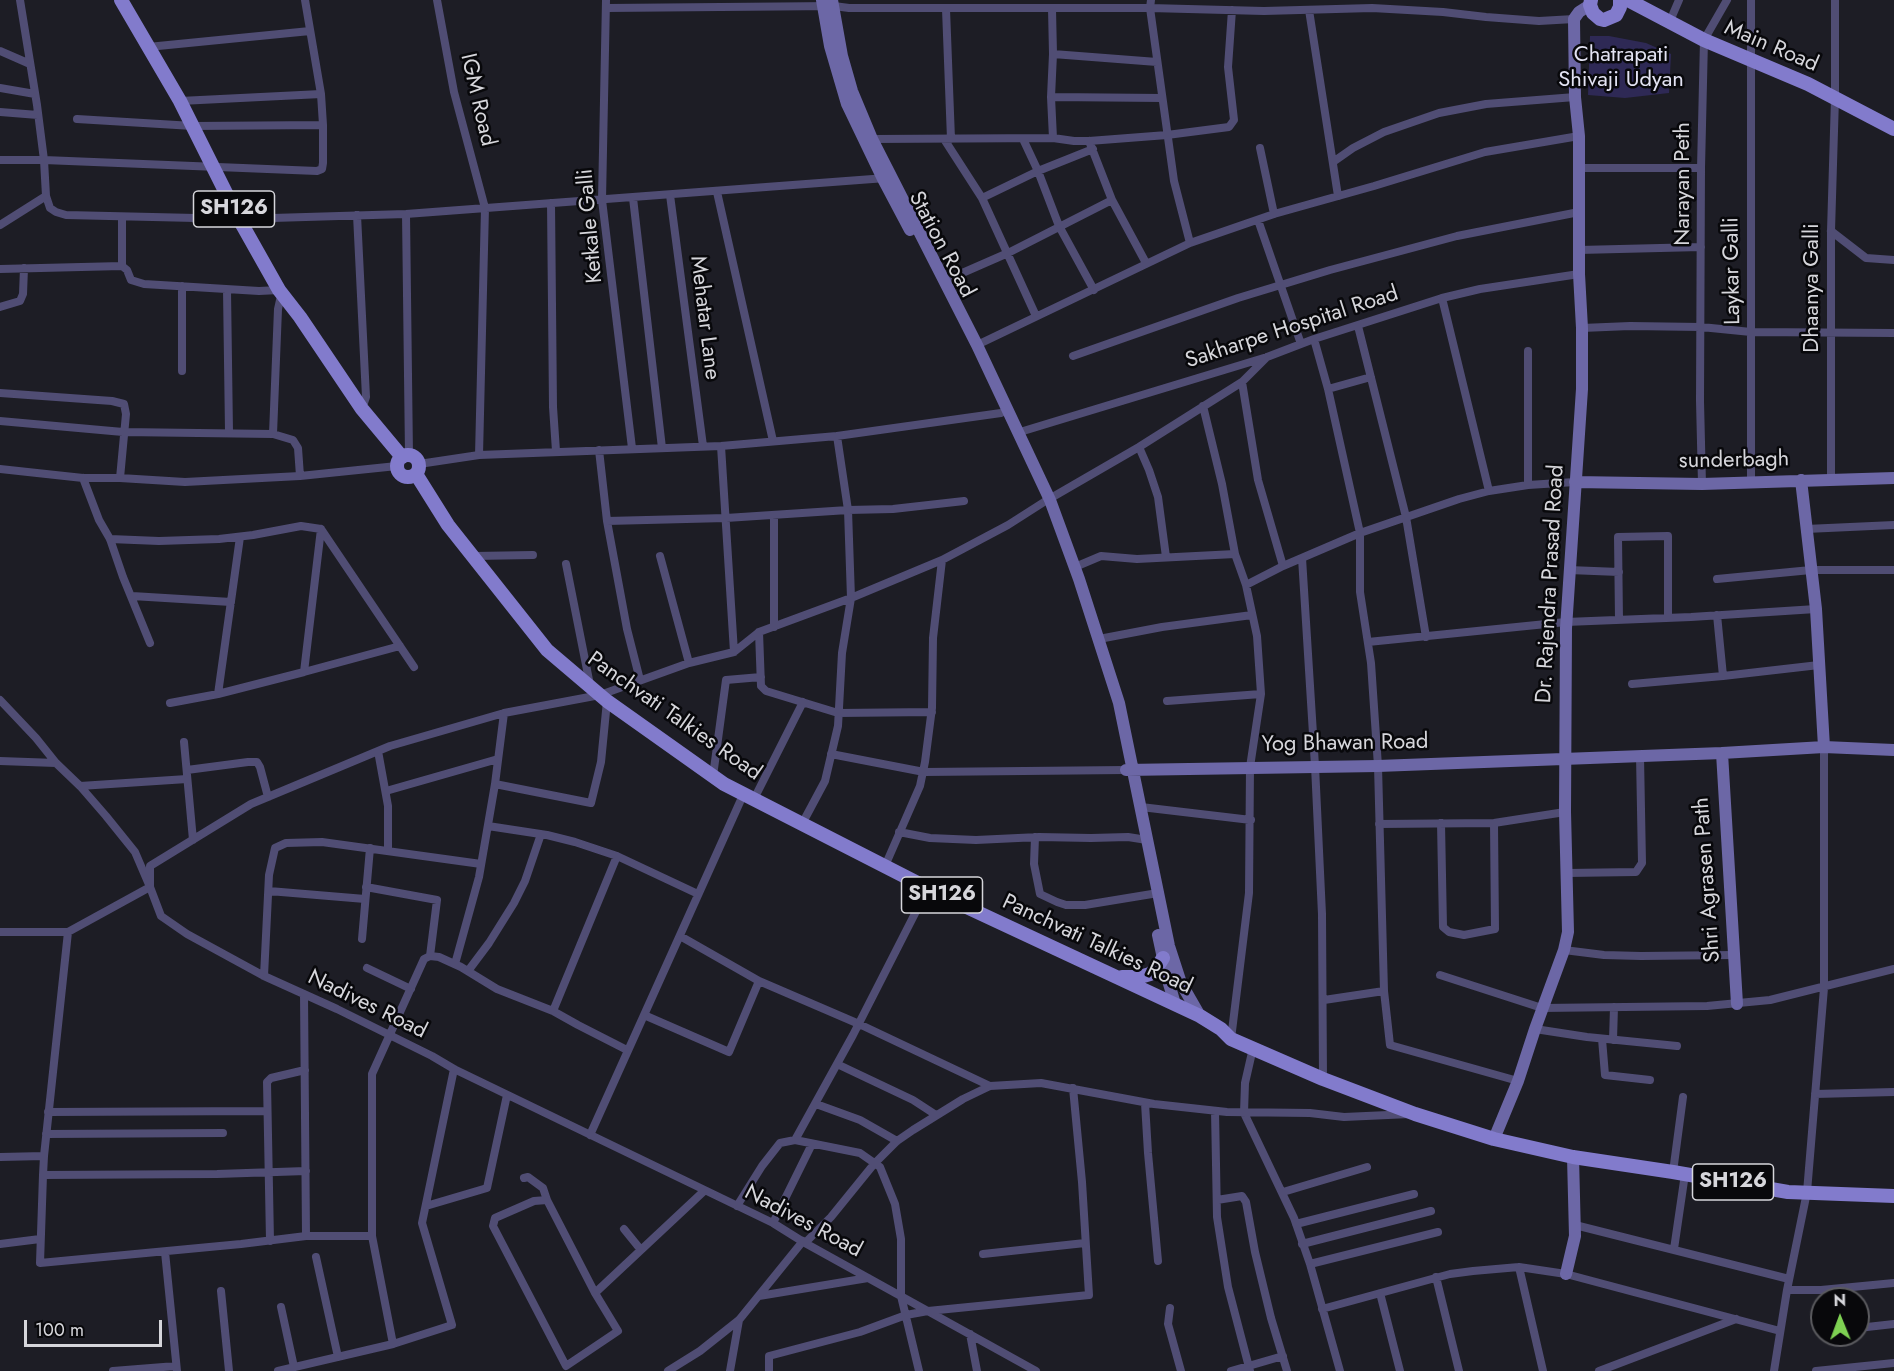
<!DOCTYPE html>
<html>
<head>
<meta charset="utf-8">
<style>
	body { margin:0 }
	#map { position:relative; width:1894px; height:1371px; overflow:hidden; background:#1d1d25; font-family:Jost,sans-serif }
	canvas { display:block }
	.north { position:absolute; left:1810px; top:1287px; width:60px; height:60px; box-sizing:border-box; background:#08080b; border:2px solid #5a5a5e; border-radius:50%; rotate:359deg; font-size:16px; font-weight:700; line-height:24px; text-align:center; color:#d6d6db }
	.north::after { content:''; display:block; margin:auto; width:21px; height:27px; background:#7ed153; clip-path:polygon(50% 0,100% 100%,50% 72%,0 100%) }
	.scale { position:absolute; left:24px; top:1320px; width:138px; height:27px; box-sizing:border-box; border:3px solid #d6d6db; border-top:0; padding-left:8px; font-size:18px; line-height:21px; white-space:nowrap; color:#d6d6db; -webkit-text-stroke:4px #08080b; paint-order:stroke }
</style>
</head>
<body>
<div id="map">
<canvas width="1894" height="1371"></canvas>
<div class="north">N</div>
<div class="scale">100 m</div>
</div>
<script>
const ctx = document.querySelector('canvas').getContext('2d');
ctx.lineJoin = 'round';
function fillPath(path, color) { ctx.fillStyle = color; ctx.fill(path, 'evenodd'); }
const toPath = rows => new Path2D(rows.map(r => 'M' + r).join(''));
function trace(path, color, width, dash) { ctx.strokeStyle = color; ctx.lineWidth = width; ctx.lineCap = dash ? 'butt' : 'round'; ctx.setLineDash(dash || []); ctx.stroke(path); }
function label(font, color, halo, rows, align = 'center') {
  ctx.font = font + ' Jost,sans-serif'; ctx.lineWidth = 5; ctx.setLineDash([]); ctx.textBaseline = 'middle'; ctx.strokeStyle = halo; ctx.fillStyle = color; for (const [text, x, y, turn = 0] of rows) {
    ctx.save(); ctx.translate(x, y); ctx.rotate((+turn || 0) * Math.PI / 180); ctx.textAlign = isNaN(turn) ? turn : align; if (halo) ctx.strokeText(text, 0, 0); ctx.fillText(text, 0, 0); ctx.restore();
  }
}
const green = toPath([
	[1590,36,1609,36,1646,43,1671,54,1669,93,1625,98,1588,95]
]);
const street = toPath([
	[20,0,37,105,44,160,46,196,50,208,56,212,66,215,239,219,406,214,886,178],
	[437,0,454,92,485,208,479,455],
	[606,0,602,200,632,448],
	[1151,0,1150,8,1174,181,1190,243],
	[1751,0,1751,482],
	[607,8,834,6,849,8,1150,8,1264,11,1372,8,1443,12,1486,17,1539,21,1574,19],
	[946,9,951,139],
	[1052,9,1053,54,1051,97,1053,138],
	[1309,10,1338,196],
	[1670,21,1679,0],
	[148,47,310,31],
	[0,51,30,64],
	[1053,54,1157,62],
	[0,88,35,94],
	[1051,97,1162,98],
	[180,101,321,94],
	[0,112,38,115],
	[77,119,193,126,323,125],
	[872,139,1053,138,1074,141,1089,141,1167,135,1229,127,1234,120,1228,67,1232,10],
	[944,139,982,198,1036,316],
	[1023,139,1038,171,1059,226,1094,290],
	[1089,141,1112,200,1146,263],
	[1260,148,1274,214],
	[0,160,44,160,317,171,322,169,323,163,323,125,321,94,305,0],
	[1333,162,1353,148,1384,132,1439,113,1486,104,1575,97],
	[1579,168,1701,168],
	[717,192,773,441],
	[670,195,703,446],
	[633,198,662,448],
	[982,198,1038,171,1093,149],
	[551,203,553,407,556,451],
	[406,214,409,455],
	[357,215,366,397,362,409],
	[122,217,122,266],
	[1258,220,1301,344],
	[0,225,46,196],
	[1831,231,1866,258,1894,260],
	[1579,250,1701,247],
	[0,269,122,266,127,270,131,280,144,284,259,291,279,290],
	[944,281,1008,253,1112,200],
	[182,286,182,371],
	[227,290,229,432],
	[1442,298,1489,491],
	[0,307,20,301,23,294,24,268],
	[1358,326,1406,517,1426,637],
	[1582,328,1630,326,1701,327,1751,332,1894,333],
	[1314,339,1328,389,1360,533,1360,592,1371,663,1378,766,1384,991,1324,1000],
	[977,345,1190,243,1274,214,1374,186,1485,152,1579,136],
	[1528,351,1528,485],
	[1073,356,1238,298,1330,270,1457,236,1579,212],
	[1242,382,1258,480,1283,566],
	[1328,389,1371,377],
	[0,393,112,401,124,404,126,414,120,478],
	[1203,406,1222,484,1235,554,1246,585,1257,636,1261,694,1250,767,1249,893,1231,1039],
	[0,421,123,432,273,434,293,440,298,448,300,476],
	[1020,432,1267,357,1314,339,1442,298,1480,289,1579,274],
	[273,434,278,309,280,300,284,297],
	[721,446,734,652],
	[1139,447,1149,470,1158,497,1166,557],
	[599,450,607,521],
	[419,464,479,455,721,446,837,436,1001,413,1008,409],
	[0,469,83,478,120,478,185,482,300,476,397,466],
	[83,478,99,520,110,539,123,577,150,643],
	[1831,479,1831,231,1835,98,1835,0],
	[1702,484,1700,401,1701,168,1704,40,1727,0],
	[774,515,774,627],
	[321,529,414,667],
	[1806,529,1894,525],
	[110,539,159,541,219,539,253,535,301,526,321,529,304,672,218,694,170,703],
	[474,556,533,555],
	[660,556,689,663],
	[1302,558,1315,766,1322,914,1323,1079],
	[566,564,590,685],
	[1075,567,1101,556,1137,559,1235,554],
	[1569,570,1619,572],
	[1717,579,1811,570,1894,570],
	[1246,585,1283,566,1360,533,1459,499,1489,491,1528,485,1575,482],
	[132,596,231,602],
	[1717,615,1723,676],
	[1619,620,1618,537,1668,536,1668,618],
	[759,632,761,686,766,691,838,713,932,712],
	[1099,639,1162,627,1252,615],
	[1368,642,1566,622,1691,617,1816,609],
	[304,672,400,646],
	[640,680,627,629,607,521,726,518,848,510,893,509,964,501],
	[1632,684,1723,676,1819,665],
	[218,694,240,537],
	[0,700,36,738,56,763,80,786,106,816,135,852,150,887,68,932,0,932],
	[1167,701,1261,694],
	[184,742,193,840],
	[378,751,388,806,388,851],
	[831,754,924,772,1125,770],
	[0,761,56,763],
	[187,770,248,762,257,762,260,767,268,797],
	[713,776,726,680,761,677],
	[495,784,591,803,601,762,607,701],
	[80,786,187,779],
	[386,791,498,759],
	[754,799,803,702],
	[1141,807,1251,820],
	[1441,823,1443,927,1449,932,1464,935,1495,929,1494,823],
	[802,824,825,781,838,726,842,653,851,598,848,510,837,436],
	[1379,824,1494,823,1565,812],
	[488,826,547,835,575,842,617,856,698,894],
	[899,832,930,838,976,840,1039,837,1091,838,1128,837,1147,840],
	[1035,837,1034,864,1040,894,1057,902,1066,905,1085,905,1158,893],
	[885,866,920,786,925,762,932,708,933,638,942,560],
	[1567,873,1636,872,1642,863,1640,756],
	[366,887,437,900,430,956],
	[269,891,365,899],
	[680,936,759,981],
	[362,939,370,848],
	[1564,950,1604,955,1641,956,1734,955],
	[455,964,479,877,495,784,504,713],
	[367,968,411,989],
	[468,971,489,943,514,903,525,881,541,834],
	[1440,975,1542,1008,1707,1006,1770,1000,1894,969],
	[264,976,269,875,275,848,286,843,322,842,481,864],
	[1384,991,1390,1045,1518,1081],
	[553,1011,617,856],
	[644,1015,729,1052,759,981,859,1024,990,1086],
	[1535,1029,1587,1037,1677,1046],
	[1602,1039,1605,1075,1650,1080],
	[1613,1040,1614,1007],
	[1253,1048,1245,1083,1244,1113,1294,1218,1310,1264,1340,1371],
	[837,1064,913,1100,936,1115],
	[1815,1094,1894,1092],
	[1145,1103,1148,1153,1158,1261],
	[816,1104,860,1120,897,1141],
	[1215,1111,1217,1217,1228,1287,1250,1371],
	[48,1112,267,1111],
	[46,1134,223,1133],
	[590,1135,744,793],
	[795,1140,853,1035,928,888],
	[44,1156,43,1175,217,1174,306,1171],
	[0,1157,44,1156,68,932],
	[1673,1172,1683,1097],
	[43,1175,40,1263,241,1244,306,1236,304,994],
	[524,1178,528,1177,543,1188,547,1200,595,1293,704,1191],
	[1283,1192,1367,1167],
	[547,1200,534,1201,495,1218,493,1226,566,1366,618,1331,595,1293],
	[1217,1200,1242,1196,1246,1202,1255,1252,1271,1318,1287,1371],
	[426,1206,487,1188,507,1095],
	[737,1206,762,1166,780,1143,795,1140,860,1153,880,1167,895,1204,901,1239,901,1296,919,1371],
	[773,1223,812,1144],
	[1296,1224,1414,1194],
	[1575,1225,1789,1279],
	[624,1229,641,1250],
	[306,1236,372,1236],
	[270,1241,267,1082,271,1078,305,1070],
	[805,1243,831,1217,874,1164,897,1141,913,1130,963,1099,990,1086,1041,1083,1154,1104,1227,1112,1310,1113,1344,1117,1410,1114],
	[0,1244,40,1239],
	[1302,1244,1431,1211],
	[1674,1249,1685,1174],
	[165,1252,177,1371],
	[983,1254,1085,1243],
	[316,1257,338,1357],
	[1310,1264,1438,1232],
	[1519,1267,1543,1371],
	[1436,1277,1459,1371],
	[1787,1290,1821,1290,1894,1283],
	[221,1291,229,1371],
	[1380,1293,1400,1371],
	[759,1296,868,1278],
	[281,1307,294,1367],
	[1170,1308,1168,1324,1181,1371],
	[1322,1309,1450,1274,1473,1271,1519,1267,1566,1274,1780,1331],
	[1858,1328,1894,1324],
	[970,1334,977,1371],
	[393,1344,452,1325,422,1223,454,1069],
	[113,1371,176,1366],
	[278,1371,393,1344,372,1236,372,1074,424,959,430,956,439,957,461,967,497,989,553,1011,578,1025,627,1050],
	[668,1371,700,1351,739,1320,803,1241],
	[730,1371,739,1320],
	[769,1371,769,1356,860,1332,906,1315,928,1311,1089,1295,1082,1182,1073,1088],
	[1036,1371,805,1243,773,1223,454,1069,432,1056,337,1009,264,976,187,934,161,916,150,887,150,866,251,804,390,746,504,713,600,695,689,663,734,652,759,632,851,598,942,560,1008,525,1044,502,1139,447,1242,382,1267,357],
	[1231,1371,1283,1356],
	[1599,1371,1736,1319],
	[1774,1371,1787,1290,1807,1192,1824,988,1824,747],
	[1816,1371,1894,1363]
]);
const secondary = toPath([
	[822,0,830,46,847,104,883,179,910,230],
	[832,0,842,56,852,91,872,139,977,345,1050,500,1079,579,1119,703,1169,946,1181,983,1200,1016],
	[1801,480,1816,609,1824,747],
	[1575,482,1702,484,1894,478],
	[1722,753,1737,1004],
	[1126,770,1378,766,1722,753,1824,747,1894,750],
	[1158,935,1167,977,1175,1004],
	[1494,1139,1518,1081,1535,1029,1564,950,1568,932,1565,812,1566,628,1582,389,1582,328,1579,274,1579,136,1575,97,1574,19,1579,12,1590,5],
	[1566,1274,1575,1236,1573,1157]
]);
const primary = toPath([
	[121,0,180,101,239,219,279,290,300,317,362,409,402,457],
	[1591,0,1590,5,1593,13,1600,19,1604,20,1616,15,1620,7,1620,0],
	[1628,0,1704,40,1808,84,1894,129],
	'397 466a11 11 0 1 1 22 0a11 11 0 1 1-22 0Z',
	[416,474,448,525,547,650,607,701,724,784,945,897,1200,1016,1221,1029,1231,1039,1323,1079,1415,1114,1494,1139,1573,1157,1673,1172,1788,1192,1894,1196],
	[1122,977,1140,977,1150,974,1156,969,1163,958]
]);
const shields = [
	[234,209,81],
	[942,895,81],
	[1733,1182,81]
];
const shieldNames = [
	["SH126",234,209],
	["SH126",942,895],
	["SH126",1733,1182]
];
const streetNames = [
	["Main Road",1771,47,23],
	["IGM Road",477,100,77],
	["Narayan Peth",1684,184,-90],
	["Ketkale Galli",591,226,-95],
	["Station Road",941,245,62],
	["Laykar Galli",1733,271,-91],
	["Dhaanya Galli",1813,288,-90],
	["Mehatar Lane",704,318,83],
	["Sakharpe Hospital Road",1292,328,-18],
	["sunderbagh",1734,461,-1],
	["Dr. Rajendra Prasad Road",1551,584,-87],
	["Panchvati Talkies Road",674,717,35],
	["Yog Bhawan Road",1345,744,-1],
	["Shri Agrasen Path",1708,880,-94],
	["Panchvati Talkies Road",1097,945,25],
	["Nadives Road",367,1005,26],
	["Nadives Road",803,1222,28]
];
const parkNames = [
	["Chatrapati",1621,56],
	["Shivaji Udyan",1621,81]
];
fillPath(green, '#2e2955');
trace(street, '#504d74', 8);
trace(secondary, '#6c67a6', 12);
trace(primary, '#827bcc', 14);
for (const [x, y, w] of shields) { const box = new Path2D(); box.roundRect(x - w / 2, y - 18, w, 36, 4.5); ctx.fillStyle = '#08080b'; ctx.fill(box); trace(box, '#d6d6db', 1.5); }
label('bold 21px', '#d6d6db', null, shieldNames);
label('22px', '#d6d6db', '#08080b', streetNames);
label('22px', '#e3e3f3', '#08080b', parkNames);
</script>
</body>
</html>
